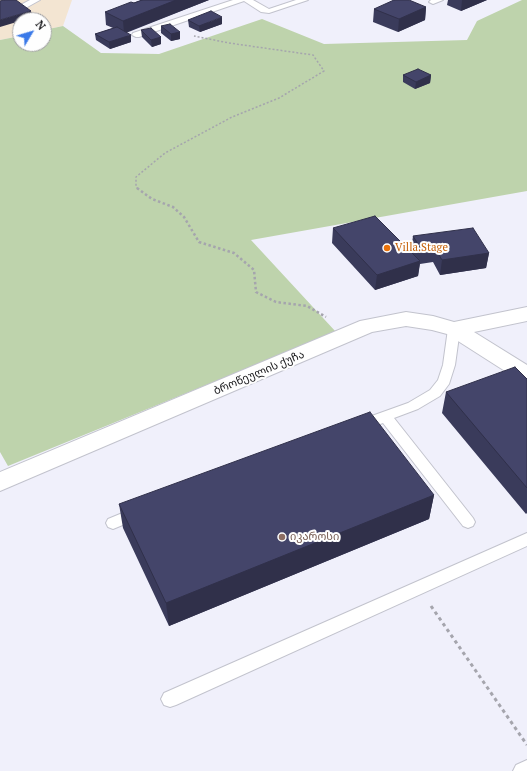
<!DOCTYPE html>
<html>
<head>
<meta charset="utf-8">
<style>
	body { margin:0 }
	#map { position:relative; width:527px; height:771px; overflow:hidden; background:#f0f0fb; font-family:"PT Serif",serif }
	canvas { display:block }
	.north { position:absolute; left:12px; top:12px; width:40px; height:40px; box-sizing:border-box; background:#fefefe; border:1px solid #a0a0a2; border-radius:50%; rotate:52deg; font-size:11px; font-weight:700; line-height:16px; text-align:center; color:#141417 }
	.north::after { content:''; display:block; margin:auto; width:14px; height:18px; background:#3a79e8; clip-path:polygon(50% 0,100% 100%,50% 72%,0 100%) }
</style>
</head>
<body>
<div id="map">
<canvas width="527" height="771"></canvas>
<div class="north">N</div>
</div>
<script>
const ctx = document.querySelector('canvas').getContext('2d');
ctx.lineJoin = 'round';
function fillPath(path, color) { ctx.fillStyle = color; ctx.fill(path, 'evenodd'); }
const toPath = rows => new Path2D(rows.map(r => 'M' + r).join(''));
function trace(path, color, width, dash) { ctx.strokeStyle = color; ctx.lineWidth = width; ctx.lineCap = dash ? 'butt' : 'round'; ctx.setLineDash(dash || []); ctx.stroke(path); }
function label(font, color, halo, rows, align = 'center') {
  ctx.font = font + ' "PT Serif","Noto Sans Georgian",serif'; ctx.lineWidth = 4; ctx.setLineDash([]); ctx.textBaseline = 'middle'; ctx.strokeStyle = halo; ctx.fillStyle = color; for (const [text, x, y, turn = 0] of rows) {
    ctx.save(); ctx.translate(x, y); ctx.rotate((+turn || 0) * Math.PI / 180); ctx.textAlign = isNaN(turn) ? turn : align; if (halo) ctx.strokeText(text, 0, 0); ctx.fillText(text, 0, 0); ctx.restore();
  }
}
const commercial = toPath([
	[0,0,72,0,63,26,44,30,44,20,20,20,20,36,0,40]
]);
const green = toPath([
	[522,0,527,0,527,191,251,240,336,332,8,466,0,452,0,40,20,36,20,44,44,44,44,30,63,26,101,53,159,54,262,19,324,44,467,40,477,21]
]);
const pathFar2 = toPath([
	[138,189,136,187,136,177,165,153,232,117,279,98,324,71,313,55,229,43,194,36]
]);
const pathFar1 = toPath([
	[137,188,152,199,173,207,184,217,199,242,234,253,254,270,256,292,276,302,307,306,326,317]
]);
const path = toPath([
	[431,606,527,745]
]);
const lane = toPath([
	[30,0,40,0,22,10,19,10,15,8,30,0],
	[233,0,253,0,269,9,296,0,308,0,269,13,261,12,244,1,139,37,136,37,132,35,133,33,233,0],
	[431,0,443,0,433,4,429,2,431,0],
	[454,325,458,326,460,329,455,365,449,384,440,396,418,409,394,418,473,518,475,522,473,526,468,528,463,526,383,423,360,431,355,430,353,426,355,422,408,403,430,390,438,380,443,365,448,329,450,326,454,325],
	[137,507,142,509,144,513,142,517,113,529,108,527,106,523,108,519,137,507],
	[527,533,527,546,176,705,170,707,164,705,161,699,164,693,527,533],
	[527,760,527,771,513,771,516,765,527,760]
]);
const street = toPath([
	[527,307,527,321,474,332,527,365,527,383,519,380,447,334,432,330,406,326,372,332,0,491,0,472,360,321,406,312,433,316,454,322,527,307]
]);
const wall = toPath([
	[142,0,209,0,126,33,131,42,110,49,96,40,95,34,113,28,106,25,105,12],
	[448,0,487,0,461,11,447,5],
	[426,7,425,20,398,32,373,22,374,9],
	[188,20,222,24,200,32,189,27],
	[161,26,180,32,180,39,171,41,161,33],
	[141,30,161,37,161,44,152,47,142,37],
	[403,75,431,75,430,83,415,89,403,82],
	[333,228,413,254,411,251,413,236,489,253,486,268,440,275,433,262,420,264,418,276,375,290,332,243],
	[527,379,527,513,526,514,442,413,446,392],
	[434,495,429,519,169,626,123,528,119,504]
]);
const shadedWall = toPath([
	[176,0,209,0,124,33,123,21],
	[462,0,487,0,461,11],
	[426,7,425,20,398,32,399,19],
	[31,11,32,18,24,20,20,20,20,21,0,27,0,20],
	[222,17,222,24,200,32,199,26],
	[180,32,180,39,171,41,171,34],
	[131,35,131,42,110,49,109,42],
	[161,37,161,44,152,47,151,40],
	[431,75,430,83,415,89,416,82],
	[489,253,486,268,440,275,442,260],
	[420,261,418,276,375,290,377,275],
	[434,495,429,519,169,626,166,603]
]);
const building = toPath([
	[4,0,16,0,31,11,0,20,0,1,4,0],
	[142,0,176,0,123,21,105,12,131,2,134,3,142,0],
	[394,0,409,0,426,7,399,19,374,9,394,0],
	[211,11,222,17,199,26,188,20,211,11],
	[170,24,180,32,171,34,161,26,170,24],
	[117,27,131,35,109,42,95,34,117,27],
	[151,28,161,37,151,40,141,30,151,28],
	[418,69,431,75,416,82,403,75,418,69],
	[375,216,420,261,377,275,333,228,375,216],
	[473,228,489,253,442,260,435,248,421,249,413,236,473,228],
	[515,367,527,379,527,488,446,392,515,367],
	[370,412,434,495,166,603,119,504,370,412]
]);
const markers = [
	[387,248,4,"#e8710a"],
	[282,537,4,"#8d6e63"]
];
const foodNames = [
	["Villa.Stage",395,248]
];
const streetNames = [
	["ბროწეულის ქუჩა",259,373,-23]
];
const educationNames = [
	["იკაროსი",290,537]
];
fillPath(commercial, '#f3e5d2');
fillPath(green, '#bed3ac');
trace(lane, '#c2c3cd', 2);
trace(street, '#c2c3cd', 2);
trace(pathFar2, '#a5a5ad', 1.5, [2, 2]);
trace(pathFar1, '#a5a5ad', 2.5, [2.5, 2.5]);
trace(path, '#a5a5ad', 3, [3.5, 3.5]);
fillPath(lane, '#fff');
fillPath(street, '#fff');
fillPath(wall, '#3a3b5b');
fillPath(shadedWall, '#30304a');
fillPath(building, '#44456a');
trace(building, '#30304a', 1);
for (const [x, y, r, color] of markers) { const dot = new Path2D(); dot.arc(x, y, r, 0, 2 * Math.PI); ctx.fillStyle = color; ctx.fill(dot); trace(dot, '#fefefe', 1.5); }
label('11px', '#c56008', '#fefefe', foodNames, 'left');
label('11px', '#141417', '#fefefe', streetNames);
label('11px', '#785e54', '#fefefe', educationNames, 'left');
</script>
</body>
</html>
